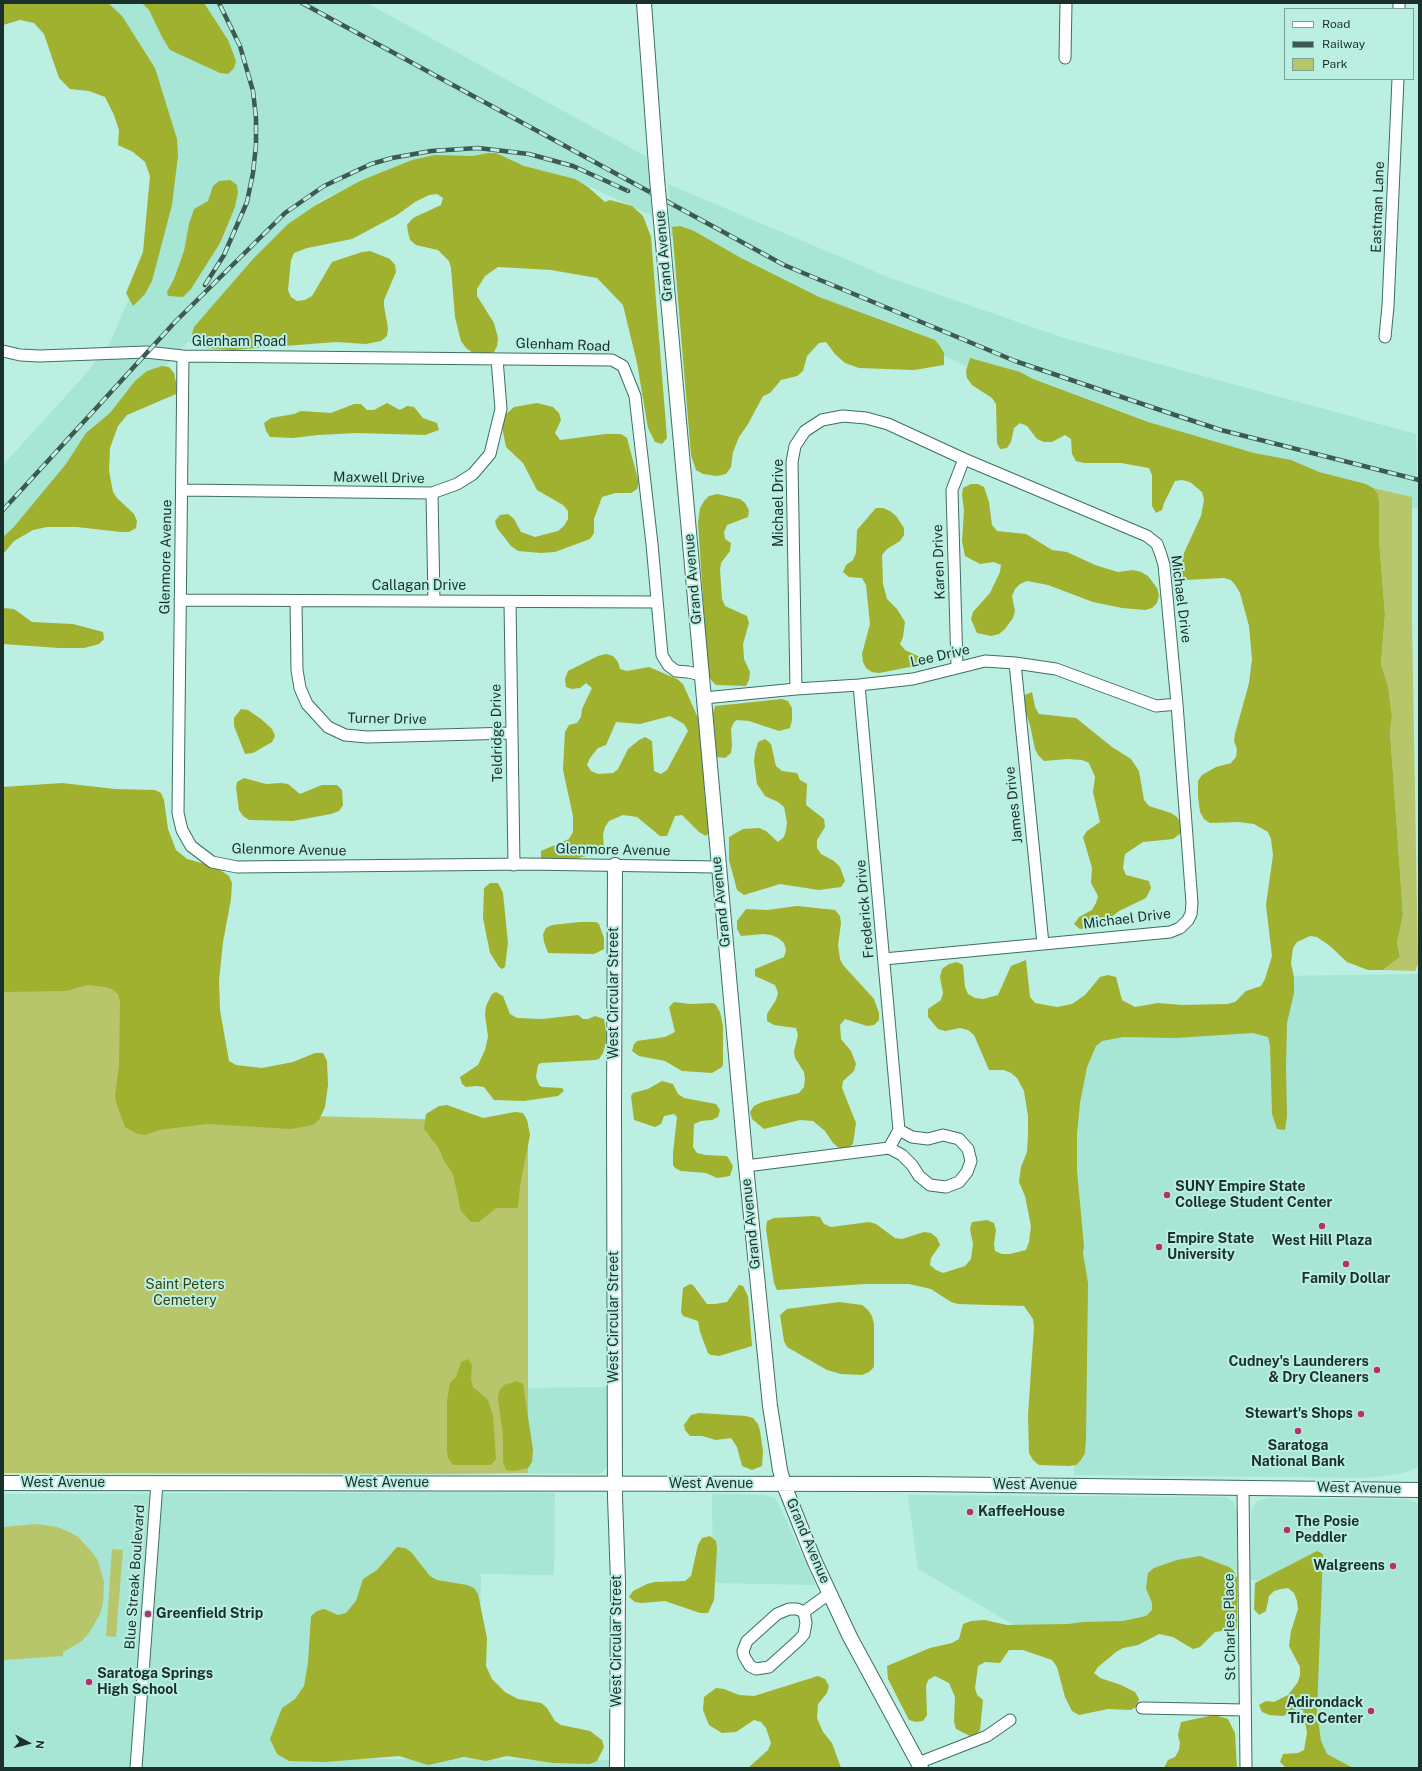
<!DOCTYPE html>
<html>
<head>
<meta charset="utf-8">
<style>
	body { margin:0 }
	#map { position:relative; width:1422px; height:1771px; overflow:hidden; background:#baefe1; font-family:"Public Sans",sans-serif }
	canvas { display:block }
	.frame { position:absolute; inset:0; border:4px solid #1b302a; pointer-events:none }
	.legend { position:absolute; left:1284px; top:8px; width:130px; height:72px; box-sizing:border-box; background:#baefe1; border:1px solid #7aa398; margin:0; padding:5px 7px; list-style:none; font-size:12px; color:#1b302a }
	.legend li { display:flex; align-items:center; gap:8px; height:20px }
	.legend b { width:20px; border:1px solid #7aa398 }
	.north { position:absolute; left:8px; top:1723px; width:40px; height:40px; -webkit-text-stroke:3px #baefe1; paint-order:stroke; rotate:97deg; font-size:11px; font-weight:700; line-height:16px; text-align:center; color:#1b302a }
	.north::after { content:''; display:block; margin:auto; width:14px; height:18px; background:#1b302a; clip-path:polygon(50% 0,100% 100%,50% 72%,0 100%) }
</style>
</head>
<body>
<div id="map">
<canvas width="1422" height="1771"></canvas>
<div class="frame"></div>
<ul class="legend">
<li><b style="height:5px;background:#fff"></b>Road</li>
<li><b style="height:5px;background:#3e5952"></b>Railway</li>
<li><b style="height:11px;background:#b7c66b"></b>Park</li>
</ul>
<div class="north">N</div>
</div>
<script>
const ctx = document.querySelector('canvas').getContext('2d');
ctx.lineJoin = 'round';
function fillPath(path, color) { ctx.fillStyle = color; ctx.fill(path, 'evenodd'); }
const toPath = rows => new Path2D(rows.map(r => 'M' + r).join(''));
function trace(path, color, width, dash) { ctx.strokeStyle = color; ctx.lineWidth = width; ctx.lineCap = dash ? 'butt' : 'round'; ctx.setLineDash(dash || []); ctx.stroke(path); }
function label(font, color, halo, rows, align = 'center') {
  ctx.font = font + ' "Public Sans",sans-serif'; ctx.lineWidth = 4; ctx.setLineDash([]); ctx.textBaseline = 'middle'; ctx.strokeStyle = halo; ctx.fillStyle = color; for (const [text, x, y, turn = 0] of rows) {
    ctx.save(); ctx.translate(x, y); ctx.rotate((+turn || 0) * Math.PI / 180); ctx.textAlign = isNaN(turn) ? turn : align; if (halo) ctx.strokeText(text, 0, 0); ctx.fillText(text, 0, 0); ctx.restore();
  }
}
const built = toPath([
	[79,3,367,3,647,157,652,216,574,179,370,177,320,201,131,403,3,545,3,465,84,376,110,343,151,247,158,121],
	[668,184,890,278,1067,339,1416,434,1418,509,1238,462,1102,429,879,326,671,236],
	[1419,974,1419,1465,1416,1468,1400,1474,1367,1478,1074,1475,1070,1020,1279,1016,1277,976],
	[608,1387,608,1464,606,1468,601,1473,596,1474,528,1473,528,1388],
	[481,1492,555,1493,554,1575,481,1574,480,1638,351,1759,610,1760,609,1768,3,1768,3,1494],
	[712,1494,764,1495,775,1498,779,1505,816,1585,713,1583],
	[908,1495,1226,1497,1234,1503,1237,1512,1238,1570,1188,1571,1188,1627,1014,1625,918,1569],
	[1267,1498,1408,1499,1419,1504,1419,1768,1308,1768,1307,1581,1250,1580,1251,1510,1257,1501]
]);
const green = toPath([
	[1373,488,1412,497,1412,621,1418,964,1415,971,1383,970,1400,957,1397,943,1403,915,1390,731,1392,717,1388,686,1381,664,1385,614,1379,540,1379,502,1378,494],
	[128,979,127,1111,528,1122,528,1473,452,1474,3,1473,3,981],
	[36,1524,57,1527,67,1531,77,1536,92,1552,98,1561,104,1582,103,1603,100,1614,89,1633,82,1641,63,1652,63,1656,3,1660,3,1527],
	[112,1549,123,1550,116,1637,106,1636]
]);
const forest = toPath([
	[3,3,108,3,122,16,155,68,177,139,178,156,172,205,152,281,145,294,133,306,126,293,143,252,150,176,145,162,133,152,118,145,119,130,114,115,105,97,89,91,70,89,59,78,44,34,34,23,20,20,3,25],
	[142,3,204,3,228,40,236,61,234,68,228,74,220,73,170,50,162,37,149,10],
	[488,153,496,153,524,166,575,179,588,187,605,202,610,200,632,206,643,216,651,237,667,438,662,444,655,442,648,428,637,363,623,305,597,278,551,270,498,267,485,276,477,289,477,296,494,323,498,338,497,346,494,352,487,354,473,353,466,348,461,341,455,317,451,268,449,261,438,250,416,245,410,240,408,232,407,225,413,218,441,205,443,198,437,194,429,195,415,202,397,215,352,239,307,248,294,253,291,260,288,290,291,297,297,301,305,300,312,296,332,262,362,252,370,251,390,259,395,265,396,272,384,300,384,306,388,328,387,336,381,341,366,344,336,342,233,350,195,347,190,342,194,327,253,259,288,224,316,205,360,181,412,160,435,155,473,156],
	[230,180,237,185,238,192,235,207,220,243,191,289,183,297,168,296,167,292,174,279,184,251,189,224,194,209,208,201,213,186,219,181],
	[680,226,694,231,741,258,819,297,935,340,940,346,944,353,944,365,914,370,859,368,845,363,835,354,826,342,819,343,807,356,803,371,797,376,781,380,770,393,763,396,748,424,739,437,733,452,731,467,726,474,717,476,703,474,696,470,691,455,672,227],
	[970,358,1020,372,1033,379,1148,422,1254,453,1291,460,1319,472,1366,484,1373,488,1378,494,1379,502,1379,540,1385,614,1381,664,1388,686,1392,717,1390,731,1403,915,1397,943,1400,957,1383,970,1368,970,1347,962,1330,946,1317,937,1310,936,1297,942,1293,948,1291,963,1294,978,1294,993,1287,1023,1286,1067,1287,1116,1285,1130,1277,1129,1272,1114,1270,1045,1268,1037,1253,1033,1175,1038,1123,1037,1102,1041,1096,1046,1087,1067,1080,1103,1077,1134,1077,1171,1084,1246,1083,1253,1088,1283,1086,1439,1085,1453,1081,1460,1076,1465,1069,1466,1039,1465,1033,1460,1029,1453,1028,1415,1034,1327,1033,1319,1024,1306,958,1304,951,1302,931,1289,909,1284,865,1284,777,1290,774,1283,766,1229,767,1221,774,1218,813,1216,820,1217,824,1224,831,1227,869,1222,876,1224,895,1238,902,1239,924,1232,931,1233,937,1238,940,1245,931,1258,930,1265,936,1270,943,1273,965,1266,971,1259,973,1244,970,1229,972,1222,987,1220,994,1223,996,1230,994,1244,995,1251,1002,1254,1010,1254,1026,1250,1029,1242,1031,1226,1025,1196,1019,1182,1021,1167,1027,1152,1028,1135,1028,1116,1024,1091,1017,1078,1011,1073,1004,1070,989,1070,974,1035,968,1030,960,1028,945,1031,938,1029,928,1017,928,1009,941,1000,943,993,940,977,942,969,949,964,957,962,963,965,965,987,968,994,975,998,983,999,998,995,1011,966,1026,960,1030,997,1035,1003,1057,1007,1072,1004,1085,995,1100,977,1108,975,1116,977,1122,1000,1135,1007,1158,1003,1182,1005,1227,1004,1235,1002,1246,991,1261,986,1265,979,1272,956,1266,905,1273,855,1271,839,1268,832,1254,824,1239,822,1210,823,1204,819,1200,812,1198,797,1198,781,1202,775,1216,767,1231,763,1236,757,1237,749,1234,741,1235,734,1249,683,1252,659,1249,626,1240,593,1236,586,1231,580,1224,578,1185,580,1178,577,1184,553,1201,516,1204,500,1202,492,1190,482,1182,480,1175,481,1164,503,1162,510,1156,513,1152,506,1152,475,1149,468,1121,463,1084,463,1076,461,1072,454,1071,439,1065,435,1052,442,1044,442,1037,439,1027,426,1020,423,1014,428,1011,442,1007,448,1000,449,997,443,996,404,992,398,972,385,967,378,966,371],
	[162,366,169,367,174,373,177,387,176,394,127,415,118,426,110,448,109,471,113,492,117,498,134,514,137,521,136,528,129,532,121,532,77,527,47,527,33,530,14,541,3,554,3,537,13,528,66,464,86,433,110,413,135,381,147,371],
	[387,403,400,410,407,406,414,407,423,418,437,423,439,430,425,435,357,433,318,435,293,438,270,437,266,431,264,423,271,418,294,414,301,411,331,413,354,404,361,404,367,410,374,410],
	[537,403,553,407,559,413,561,420,555,433,560,440,606,434,621,434,627,438,639,483,637,489,631,493,615,493,602,497,594,519,594,533,590,539,555,552,541,553,518,551,511,546,497,528,495,521,500,515,508,514,514,519,521,532,535,537,558,531,564,526,568,519,568,511,563,505,537,490,523,463,506,447,503,432,503,417,514,407],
	[971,484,978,484,984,487,989,502,992,525,997,531,1026,534,1052,550,1067,552,1095,565,1118,572,1133,570,1141,572,1148,576,1157,588,1159,595,1157,603,1152,608,1145,610,1122,608,1093,602,1048,585,1027,581,1020,584,1015,589,1012,596,1015,611,1013,618,1005,629,999,634,991,636,977,633,971,619,973,612,990,593,1000,572,1001,565,994,562,980,564,965,556,962,541,964,510,962,495,963,488],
	[717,494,740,499,745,503,749,510,748,517,727,525,724,532,725,539,731,543,730,551,721,563,720,570,722,599,725,606,747,616,749,623,743,644,744,659,750,672,749,680,746,686,716,685,711,680,708,673,698,523,700,508,704,501,709,496],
	[876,508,883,508,890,511,896,516,904,528,904,535,900,541,887,549,882,555,883,584,887,599,897,609,905,622,903,637,900,644,905,650,918,656,922,662,915,666,879,673,872,672,866,668,863,662,862,654,870,624,866,585,862,578,849,577,843,572,846,565,853,560,856,553,857,530],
	[3,608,14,609,32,622,73,624,103,632,104,639,99,644,84,648,59,648,3,644],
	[606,654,613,656,618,662,620,669,627,671,649,667,677,679,683,684,698,718,702,733,705,801,710,830,706,836,699,832,682,815,675,816,667,836,660,836,637,817,623,815,609,821,605,827,603,834,604,850,598,853,563,862,548,862,541,859,541,851,569,839,573,832,573,816,563,770,565,732,569,725,577,723,581,717,582,709,592,688,586,683,580,688,572,689,566,687,565,679,568,671,598,656],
	[670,716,684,724,688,731,667,770,661,774,654,771,652,741,645,737,639,740,628,749,618,769,613,773,598,774,591,771,587,765,590,758,598,748,606,745,616,722,640,724],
	[1032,692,1035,707,1039,714,1076,718,1112,747,1131,759,1139,771,1144,800,1149,806,1171,813,1177,817,1185,830,1173,839,1143,842,1125,854,1123,868,1126,875,1149,881,1151,888,1146,898,1119,911,1101,925,1095,927,1080,929,1074,924,1079,917,1092,910,1096,903,1098,896,1091,883,1092,868,1083,837,1087,831,1100,822,1093,792,1095,777,1089,763,1082,760,1067,759,1044,761,1038,755,1035,749,1030,725,1025,710,1025,695],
	[782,699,788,701,792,708,792,720,790,728,779,731,749,721,737,720,734,722,731,729,732,745,731,753,725,758,717,757,713,714,715,706],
	[241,709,248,710,261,719,272,729,275,736,272,742,253,753,245,754,234,726,234,718],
	[765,739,771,744,776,766,782,771,797,773,800,780,807,784,806,805,824,819,825,827,817,840,817,848,821,854,834,861,840,867,845,881,841,887,819,890,780,884,744,895,737,890,729,860,729,837,743,829,759,828,766,831,778,842,784,837,786,830,787,822,784,807,778,802,765,796,757,784,754,761,755,753,758,742],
	[244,778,266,784,281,783,288,784,300,794,322,785,337,785,342,790,343,805,339,811,331,814,293,821,249,820,243,816,239,810,236,787,237,782],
	[62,783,115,789,155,790,161,793,164,800,168,829,176,850,187,859,216,867,229,876,232,883,231,899,223,942,219,980,220,1010,229,1061,236,1065,262,1068,293,1062,315,1053,323,1053,327,1061,328,1085,325,1107,319,1120,313,1125,291,1129,207,1124,159,1130,145,1135,138,1134,125,1127,117,1105,115,1096,119,1065,120,1002,118,994,112,989,105,987,87,985,66,991,3,992,3,787],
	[490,883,498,883,503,893,508,943,505,967,502,969,499,967,490,953,483,918,484,888],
	[797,906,835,910,840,916,841,923,838,945,840,959,843,965,874,999,879,1013,879,1020,874,1025,867,1026,845,1019,840,1025,841,1039,851,1051,856,1064,854,1071,843,1081,842,1088,856,1123,853,1144,847,1149,839,1148,833,1143,825,1131,813,1121,800,1120,764,1129,752,1119,750,1112,754,1106,762,1102,799,1093,804,1087,805,1079,804,1072,795,1058,794,1051,798,1035,796,1028,774,1025,767,1021,767,1014,776,1000,778,993,775,985,755,976,755,969,784,957,786,950,784,943,778,938,771,935,763,934,741,936,737,929,737,921,746,909,767,910],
	[580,922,596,922,599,924,604,938,604,949,594,954,548,953,544,942,543,934,546,928,552,925],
	[496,992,503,996,510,1014,517,1018,542,1019,578,1015,583,1019,588,1019,595,1016,604,1019,607,1038,603,1053,599,1059,595,1060,541,1063,538,1065,536,1077,539,1085,542,1087,562,1088,564,1091,558,1096,524,1101,494,1100,484,1087,477,1086,466,1087,462,1084,460,1077,478,1065,485,1050,488,1037,485,1014,486,1006,492,994],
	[674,1002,690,1004,713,1003,716,1005,720,1012,723,1026,723,1064,722,1067,712,1073,682,1071,665,1061,639,1056,632,1051,634,1044,637,1041,665,1037,675,1032,669,1007],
	[662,1081,673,1084,678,1094,684,1098,716,1104,720,1110,718,1117,712,1120,701,1121,694,1124,693,1147,697,1153,705,1155,727,1156,733,1166,730,1176,717,1178,706,1173,681,1171,675,1168,673,1165,673,1153,677,1117,674,1114,664,1116,661,1124,655,1127,634,1120,631,1096,633,1093,648,1089],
	[447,1105,483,1118,515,1112,523,1113,527,1120,530,1135,520,1186,518,1208,496,1208,479,1222,471,1222,461,1211,453,1174,444,1161,438,1147,424,1129,426,1114,439,1106],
	[690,1284,693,1285,707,1304,715,1304,727,1302,739,1285,743,1286,748,1296,752,1346,719,1356,711,1355,708,1353,700,1332,698,1321,683,1316,681,1312,683,1288],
	[839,1302,862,1305,868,1310,872,1316,874,1324,874,1367,869,1372,862,1375,841,1374,827,1370,787,1347,784,1341,780,1315,787,1309],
	[468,1359,472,1365,471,1380,473,1387,488,1400,493,1416,496,1459,491,1465,453,1465,448,1458,447,1451,447,1401,450,1383,456,1377,461,1362],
	[517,1381,523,1384,533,1450,532,1462,528,1468,514,1471,506,1470,503,1462,503,1435,498,1399,499,1391,504,1385],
	[699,1413,746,1416,753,1418,758,1424,760,1431,763,1451,762,1466,752,1470,742,1466,737,1447,731,1438,716,1440,702,1436,690,1436,685,1430,684,1425,691,1415],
	[710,1536,716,1541,717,1548,714,1600,708,1613,700,1613,665,1601,642,1603,635,1602,629,1597,633,1591,647,1584,655,1582,685,1581,691,1576,698,1545,702,1538],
	[397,1547,405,1548,411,1552,430,1576,437,1580,467,1585,474,1588,478,1594,487,1638,486,1666,492,1679,505,1692,518,1699,541,1703,547,1708,555,1721,561,1725,590,1731,602,1740,604,1747,597,1761,590,1764,553,1763,507,1756,486,1761,464,1757,428,1765,399,1756,325,1762,289,1761,277,1754,270,1739,282,1708,295,1699,304,1686,308,1663,311,1616,317,1611,324,1609,338,1615,346,1613,356,1601,363,1579,377,1570],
	[1317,1551,1323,1554,1317,1711,1321,1741,1327,1754,1353,1768,1285,1767,1280,1762,1283,1754,1298,1753,1304,1750,1307,1733,1303,1710,1296,1709,1283,1716,1269,1715,1262,1712,1259,1705,1266,1701,1274,1702,1288,1695,1298,1682,1300,1675,1300,1667,1289,1646,1291,1631,1298,1609,1297,1601,1294,1593,1288,1588,1281,1589,1274,1591,1269,1596,1266,1611,1259,1615,1254,1609,1255,1583],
	[1200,1556,1229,1567,1234,1571,1237,1578,1237,1629,1215,1632,1200,1647,1193,1649,1173,1637,1159,1634,1138,1645,1123,1648,1116,1652,1098,1667,1094,1673,1100,1678,1121,1685,1135,1692,1139,1699,1137,1706,1131,1710,1108,1709,1079,1715,1072,1711,1065,1697,1057,1667,1052,1660,1023,1650,1009,1650,1000,1663,985,1662,978,1666,975,1688,977,1695,983,1700,980,1730,977,1734,970,1736,956,1729,954,1721,955,1697,949,1683,935,1676,928,1680,926,1686,927,1715,923,1721,916,1722,909,1720,888,1679,887,1666,930,1648,952,1643,959,1639,963,1624,971,1621,985,1620,1007,1625,1068,1624,1083,1622,1123,1621,1146,1616,1152,1610,1152,1603,1146,1588,1148,1573,1154,1568,1177,1560],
	[818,1676,825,1679,829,1686,827,1693,818,1704,817,1718,823,1732,832,1743,841,1768,748,1768,768,1750,771,1743,766,1728,761,1722,754,1720,736,1732,722,1733,709,1725,703,1710,704,1697,716,1688,724,1689,739,1695,754,1696],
	[1214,1715,1228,1719,1235,1733,1237,1768,1164,1768,1168,1760,1175,1757,1179,1750,1180,1743,1178,1735,1181,1722]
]);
const minor = toPath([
	[1399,9,1399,3],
	[1065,58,1066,3],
	[1385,337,1388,306,1398,79],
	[3,351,20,355,40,356,146,352,183,356,612,360,623,366,635,396,652,544,662,655,668,665,676,671,688,672,702,675],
	[183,356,178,813,182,830,191,846,212,862,237,867,526,864,717,867],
	[182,490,432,493,457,484,473,474,490,454,501,409,497,359],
	[432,493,434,601],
	[180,600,657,602],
	[296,601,297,670,300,688,307,704,328,727,345,735,367,737,512,733],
	[510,602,514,865],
	[1015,663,1043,944],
	[957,667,952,490,964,459],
	[796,689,792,462,795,446,805,431,822,420,843,416,866,418,888,424,964,459,1147,536,1157,544,1161,555,1164,565,1177,704,1192,903,1191,914,1188,920,1180,928,1170,932,884,959],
	[704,698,796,689,859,685,913,679,985,661,1015,663,1056,669,1156,706,1177,704],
	[889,1148,902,1155,912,1165,919,1176,930,1185,946,1187,959,1182,967,1172,971,1161,968,1149,959,1139,943,1135,928,1139,912,1137,899,1130],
	[746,1166,889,1148,899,1130,859,685],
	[1243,1487,1246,1768],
	[804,1612,806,1623,804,1634,800,1639,769,1667,756,1669,750,1666,744,1656,743,1651,747,1641,777,1614,789,1609,797,1609,804,1612,830,1593],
	[1142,1708,1245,1710],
	[918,1763,987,1736,1010,1720],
	[136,1768,157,1483]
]);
const tertiary = toPath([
	[644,3,657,179],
	[661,221,746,1166,770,1406,780,1470,784,1485,814,1560,850,1637,921,1768],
	[615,865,614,1110,615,1497,618,1582,617,1768],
	[3,1483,916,1484,1419,1490]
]);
const rail = toPath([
	[302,3,784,265,1015,361,1178,416,1221,430,1419,480],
	[205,285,224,255,247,202,253,173,256,145,256,118,253,91,240,46,219,3],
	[3,510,175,322,285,213,324,186,371,164,392,158,431,151,478,148,529,154,573,166,628,191]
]);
const tertiaryBridge = toPath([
	[657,179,661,221]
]);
const markers = [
	[1167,1195,4,"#b72f6f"],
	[1322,1226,4,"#b72f6f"],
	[1159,1247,4,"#b72f6f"],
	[1346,1264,4,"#b72f6f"],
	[1377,1370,4,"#b72f6f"],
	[1361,1414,4,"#b72f6f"],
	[1298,1431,4,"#b72f6f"],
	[970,1512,4,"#b72f6f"],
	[1287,1530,4,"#b72f6f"],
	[1393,1566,4,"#b72f6f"],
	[148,1614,4,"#b72f6f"],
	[89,1682,4,"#b72f6f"],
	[1371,1711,4,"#b72f6f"]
];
const streetNames = [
	["Eastman Lane",1378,207,-88],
	["Grand Avenue",664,256,-95],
	["Glenham Road",239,342],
	["Glenham Road",563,345,2],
	["Maxwell Drive",379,478,1],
	["Michael Drive",779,503,-90],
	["Glenmore Avenue",166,557,-89],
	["Karen Drive",939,562,-92],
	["Grand Avenue",693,579,-95],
	["Callagan Drive",419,586],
	["Michael Drive",1181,599,83],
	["Lee Drive",940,656,-13],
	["Turner Drive",387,719,1],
	["Teldridge Drive",497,733,-91],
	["James Drive",1014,805,-96],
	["Glenmore Avenue",289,850,1],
	["Glenmore Avenue",613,850,1],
	["Grand Avenue",721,902,-96],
	["Frederick Drive",865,909,-95],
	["Michael Drive",1127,919,-7],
	["West Circular Street",614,993,-90],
	["Grand Avenue",751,1224,-96],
	["West Circular Street",614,1317,-90],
	["West Avenue",63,1483],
	["West Avenue",387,1483],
	["West Avenue",711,1484],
	["West Avenue",1035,1485],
	["West Avenue",1359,1488,1],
	["Grand Avenue",808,1541,67],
	["Blue Streak Boulevard",135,1577,-86],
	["St Charles Place",1230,1627,-91],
	["West Circular Street",617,1641,-90]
];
const poiNames = [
	["SUNY Empire State",1175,1187],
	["College Student Center",1175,1203],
	["Empire State",1167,1239],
	["University",1167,1255],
	["West Hill Plaza",1322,1241,"center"],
	["Family Dollar",1346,1279,"center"],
	["Cudney's Launderers",1369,1362,"right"],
	["& Dry Cleaners",1369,1378,"right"],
	["Stewart's Shops",1353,1414,"right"],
	["Saratoga",1298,1446,"center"],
	["National Bank",1298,1462,"center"],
	["KaffeeHouse",978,1512],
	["The Posie",1295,1522],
	["Peddler",1295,1538],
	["Walgreens",1385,1566,"right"],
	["Greenfield Strip",156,1614],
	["Saratoga Springs",97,1674],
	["High School",97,1690],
	["Adirondack",1363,1703,"right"],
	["Tire Center",1363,1719,"right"]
];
const parkNames = [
	["Saint Peters",185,1285],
	["Cemetery",185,1301]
];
fillPath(built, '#a7e5d5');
fillPath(green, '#b7c66b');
fillPath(forest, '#a0b02f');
trace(minor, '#3d6f63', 13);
trace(tertiary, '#3d6f63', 16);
trace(minor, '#fff', 11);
trace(tertiary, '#fff', 14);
trace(rail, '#3e5952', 4.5);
trace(rail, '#baefe1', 3, [9]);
trace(tertiaryBridge, '#3d6f63', 16, []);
trace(tertiaryBridge, '#fff', 14);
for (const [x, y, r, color] of markers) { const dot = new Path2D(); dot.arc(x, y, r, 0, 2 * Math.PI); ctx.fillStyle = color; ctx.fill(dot); trace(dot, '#baefe1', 1.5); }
label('14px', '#1b302a', '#baefe1', streetNames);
label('bold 14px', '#1b302a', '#baefe1', poiNames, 'left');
label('14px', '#39400d', '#baefe1', parkNames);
</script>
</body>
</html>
